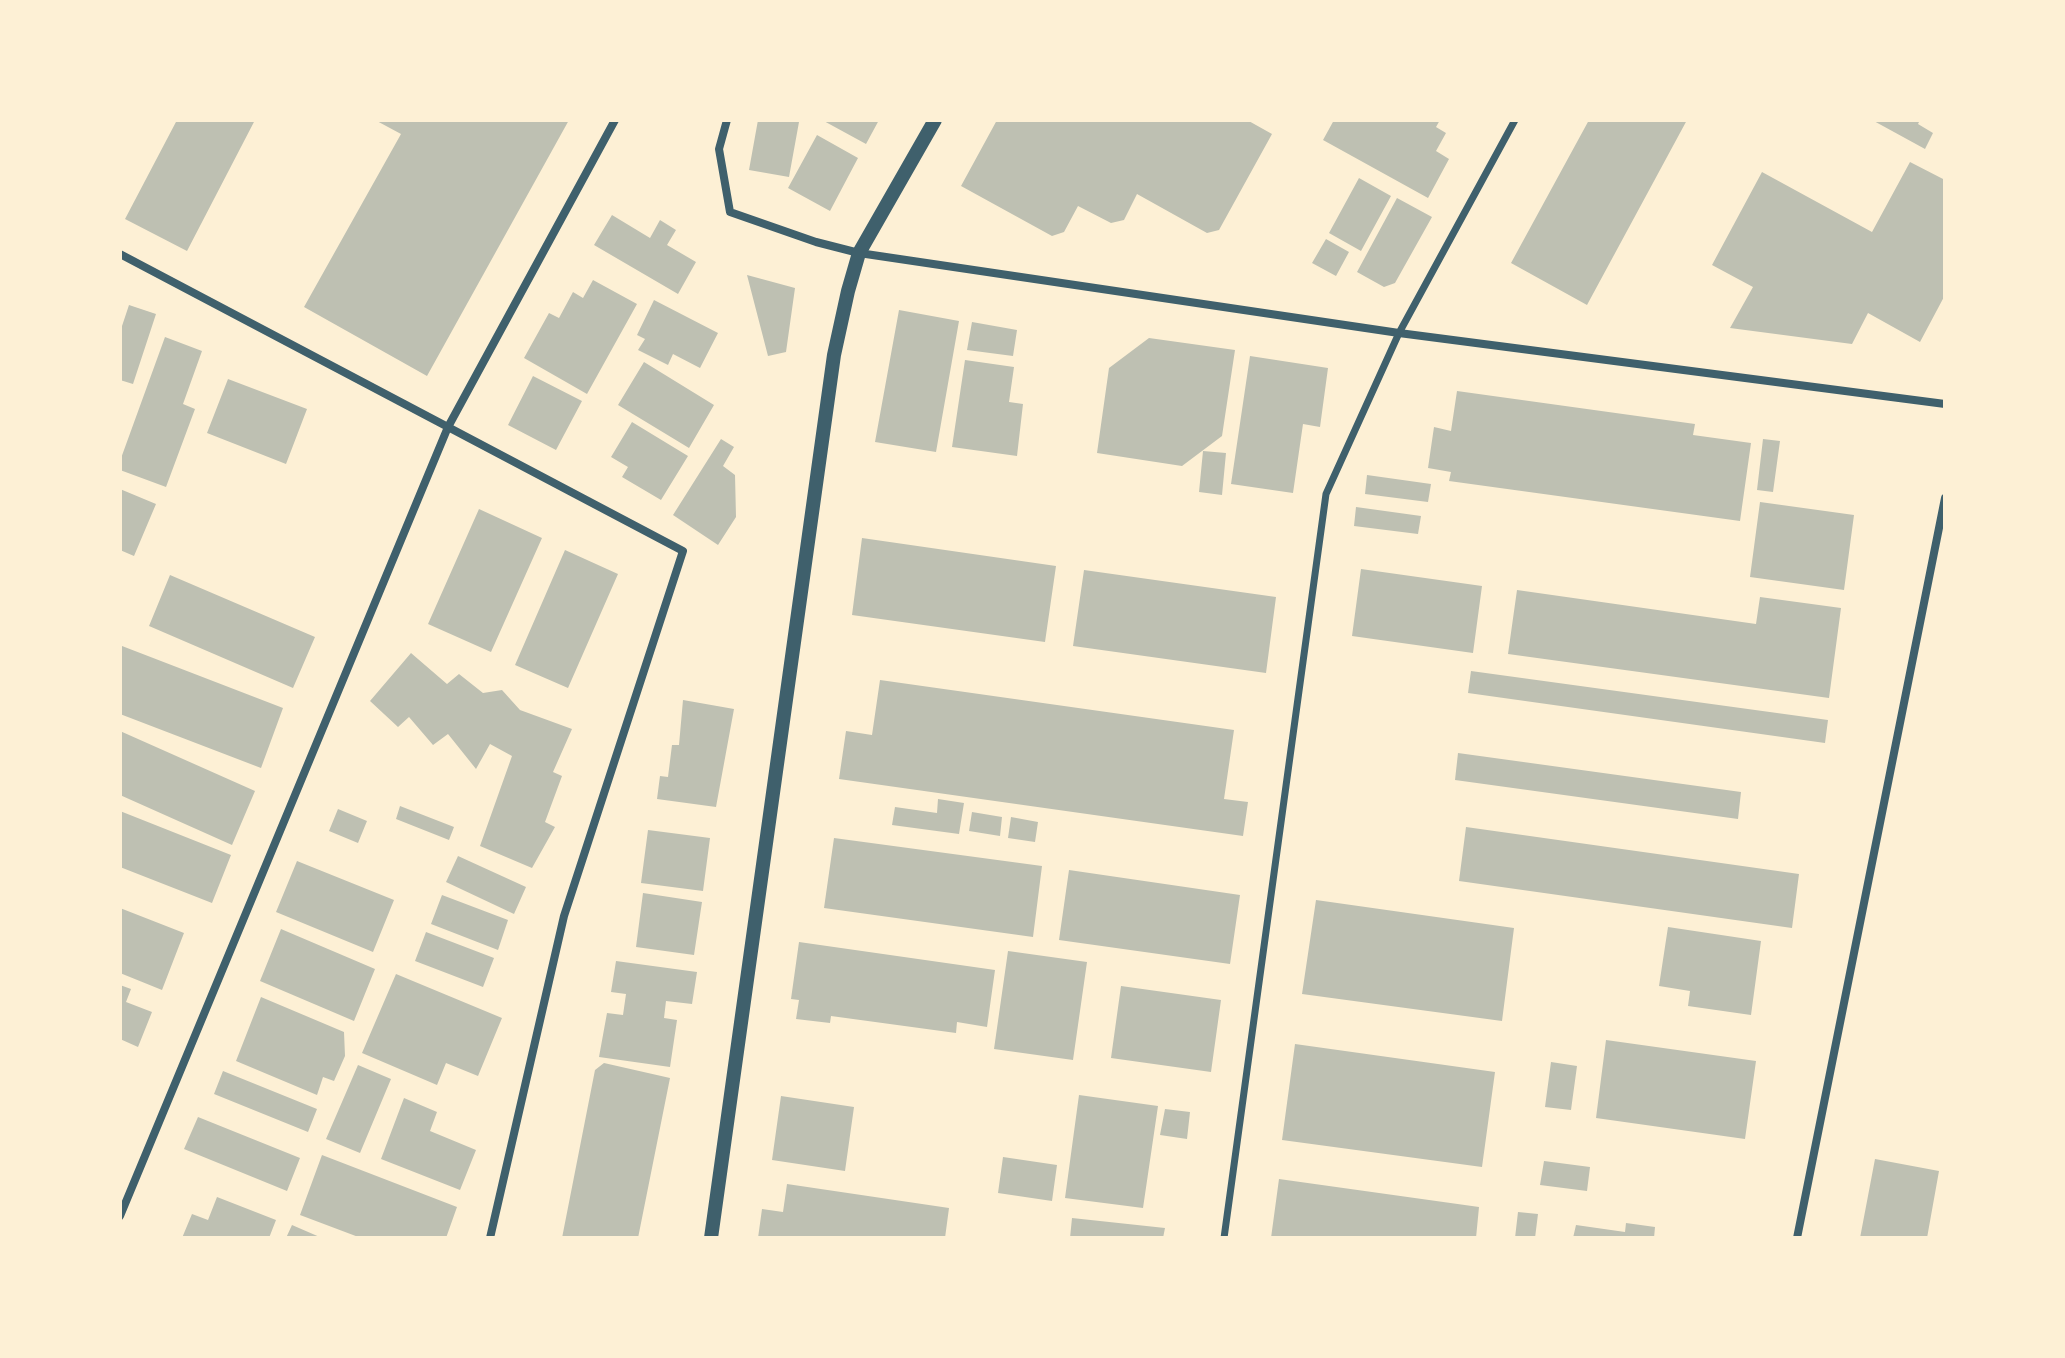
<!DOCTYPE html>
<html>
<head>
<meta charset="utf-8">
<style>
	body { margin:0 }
	#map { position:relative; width:2065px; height:1358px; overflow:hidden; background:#fdf0d5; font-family:Manrope,sans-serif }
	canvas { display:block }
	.frame { position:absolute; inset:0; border:122px solid #fdf0d5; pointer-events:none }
</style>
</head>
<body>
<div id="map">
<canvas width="2065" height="1358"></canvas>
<div class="frame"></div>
</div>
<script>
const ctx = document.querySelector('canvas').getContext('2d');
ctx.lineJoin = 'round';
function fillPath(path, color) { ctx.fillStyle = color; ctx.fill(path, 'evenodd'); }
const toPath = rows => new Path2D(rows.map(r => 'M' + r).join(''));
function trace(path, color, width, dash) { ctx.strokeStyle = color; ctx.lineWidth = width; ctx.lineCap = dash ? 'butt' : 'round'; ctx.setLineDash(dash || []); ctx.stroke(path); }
const building = toPath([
	[177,120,255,120,187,251,125,219],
	[375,120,569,120,427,376,304,307,401,134],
	[758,120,799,122,789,177,749,170],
	[822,120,879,120,866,144],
	[997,120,1247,120,1272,134,1219,230,1207,233,1137,194,1124,220,1111,223,1078,206,1064,232,1052,236,961,186],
	[1334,120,1440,120,1436,127,1446,133,1436,151,1449,159,1428,198,1323,140],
	[1589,120,1687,120,1587,305,1511,263],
	[1872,120,1920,120,1918,124,1933,133,1925,149],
	[817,135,858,158,830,211,788,188],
	[1910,162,1945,180,1945,295,1920,342,1868,313,1852,344,1730,328,1753,287,1712,265,1762,172,1872,232],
	[1359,178,1391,196,1361,251,1329,233],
	[1397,198,1432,217,1395,283,1384,287,1357,272],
	[612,215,650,238,660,220,676,230,667,245,696,262,678,294,594,245],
	[1326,239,1349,252,1336,276,1312,263],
	[747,275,795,288,786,352,768,356],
	[593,280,637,304,587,394,524,358,549,313,559,318,573,292,583,298],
	[654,300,718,333,700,368,673,354,668,365,638,350,645,339,637,335],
	[129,305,156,314,133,384,120,380,120,332],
	[899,310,959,321,936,452,875,442],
	[972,322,1017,330,1013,356,967,350],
	[165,337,202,351,183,404,195,409,166,487,120,470,120,461],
	[1149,338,1235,350,1222,436,1182,466,1097,453,1109,368],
	[1250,356,1328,368,1320,427,1303,424,1293,493,1231,484],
	[965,360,1014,367,1009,402,1023,404,1017,456,952,447],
	[644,362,714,405,689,448,618,405],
	[533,376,582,401,556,450,508,425],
	[228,379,307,409,286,464,207,433],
	[1457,391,1695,424,1693,435,1751,443,1740,521,1449,481,1451,472,1428,468,1434,427,1451,431],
	[632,422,688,456,661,500,622,477,628,467,611,457],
	[721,439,734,447,723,466,735,475,736,517,718,545,673,515],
	[1763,439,1780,441,1773,492,1757,490],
	[1203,451,1226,453,1222,495,1199,492],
	[1367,475,1431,484,1428,502,1365,494],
	[120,489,156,504,134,556,120,550],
	[1760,502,1854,515,1844,590,1750,577],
	[1356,507,1421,516,1418,534,1354,526],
	[479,509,542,538,491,652,428,624],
	[862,538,1056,566,1045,642,852,615],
	[565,550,618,574,568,688,515,665],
	[1361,569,1482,586,1473,653,1352,636],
	[1084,570,1276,597,1266,673,1073,646],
	[170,575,315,637,293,688,149,626],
	[1517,590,1756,624,1760,597,1841,608,1829,698,1508,654],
	[122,646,283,708,261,768,120,714],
	[411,653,447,684,459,674,483,693,502,690,520,710,572,729,553,772,562,776,545,822,555,827,532,868,480,846,512,756,490,744,476,769,448,734,433,745,409,717,398,727,370,701],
	[1471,671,1828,720,1825,743,1468,693],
	[880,680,1234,730,1224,799,1248,802,1243,836,839,779,846,731,872,735],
	[683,700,734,709,716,807,657,799,660,776,668,777,672,745,679,745],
	[120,731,255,791,232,845,120,795],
	[1458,753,1741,792,1738,819,1455,780],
	[938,799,964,803,959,834,892,825,895,807,937,813],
	[400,806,454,827,449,840,396,819],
	[338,809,367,821,358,843,329,831],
	[120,811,231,855,212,903,120,867],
	[972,812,1002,817,1000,836,969,831],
	[1011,817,1038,822,1035,842,1008,838],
	[1466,827,1799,874,1792,928,1459,881],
	[648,830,710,838,703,891,641,883],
	[834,838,1042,866,1033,937,824,908],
	[458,856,526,887,514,914,446,882],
	[297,861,394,900,373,952,276,912],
	[1069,870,1240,895,1230,964,1059,940],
	[643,893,702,902,694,955,636,947],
	[442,895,508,920,498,950,431,924],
	[1316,900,1514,928,1502,1021,1302,994],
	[120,908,184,933,162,990,120,973],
	[1668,927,1761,941,1751,1015,1688,1006,1690,991,1659,986],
	[281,929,375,969,354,1021,260,981],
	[426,932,494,958,483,987,415,961],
	[799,942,995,970,987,1027,957,1022,956,1033,831,1016,830,1023,796,1019,799,1000,791,999],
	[1008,951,1087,962,1073,1060,994,1049],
	[616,961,697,972,692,1004,666,1001,664,1018,677,1020,670,1067,599,1057,607,1013,623,1015,626,994,611,992],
	[396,974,502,1018,478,1076,446,1063,437,1085,362,1053],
	[120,985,131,989,126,1002,152,1012,138,1047,120,1039],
	[1121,986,1221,1000,1211,1072,1111,1058],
	[261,997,344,1032,345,1056,334,1081,323,1077,317,1095,236,1061],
	[1606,1040,1756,1061,1745,1139,1596,1118],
	[1295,1044,1495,1072,1482,1167,1282,1140],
	[1551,1062,1577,1066,1571,1110,1545,1107],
	[604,1063,670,1078,638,1238,562,1238,595,1070],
	[358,1065,391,1079,360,1153,326,1139],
	[223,1071,317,1109,308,1132,214,1094],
	[1079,1095,1158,1106,1143,1208,1065,1198],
	[781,1096,854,1107,845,1171,772,1160],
	[404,1098,437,1112,430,1131,476,1150,460,1190,381,1159],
	[1165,1109,1190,1112,1187,1139,1160,1135],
	[198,1117,300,1158,287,1191,184,1149],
	[322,1155,457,1207,446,1238,361,1238,300,1215],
	[1003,1157,1057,1165,1052,1201,998,1193],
	[1875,1159,1939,1171,1927,1238,1860,1238],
	[1544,1161,1590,1167,1587,1191,1540,1185],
	[1279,1179,1479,1207,1476,1238,1271,1238],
	[787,1184,949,1208,945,1238,758,1238,762,1209,783,1212],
	[217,1197,276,1220,269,1238,182,1238,192,1214,208,1220],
	[1518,1212,1538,1214,1535,1238,1515,1238],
	[1072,1218,1165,1228,1163,1238,1070,1238],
	[1626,1223,1655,1227,1654,1238,1573,1238,1576,1225,1625,1232],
	[292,1225,322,1238,286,1238]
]);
const pedestrian = toPath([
	[1224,1238,1326,494,1399,333,1515,120]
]);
const minor = toPath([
	[727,120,719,149,730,212,816,242,859,253,1399,333,1945,404],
	[120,254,683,551,564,916,490,1238],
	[120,1216,448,427,615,120],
	[1797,1238,1945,498]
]);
const tertiary = toPath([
	[711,1238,834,355,848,291,859,253,935,120]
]);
fillPath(building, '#bec0b2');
trace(pedestrian, '#3f606c', 7);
trace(minor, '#3f606c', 8);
trace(tertiary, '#3f606c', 14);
</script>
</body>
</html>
